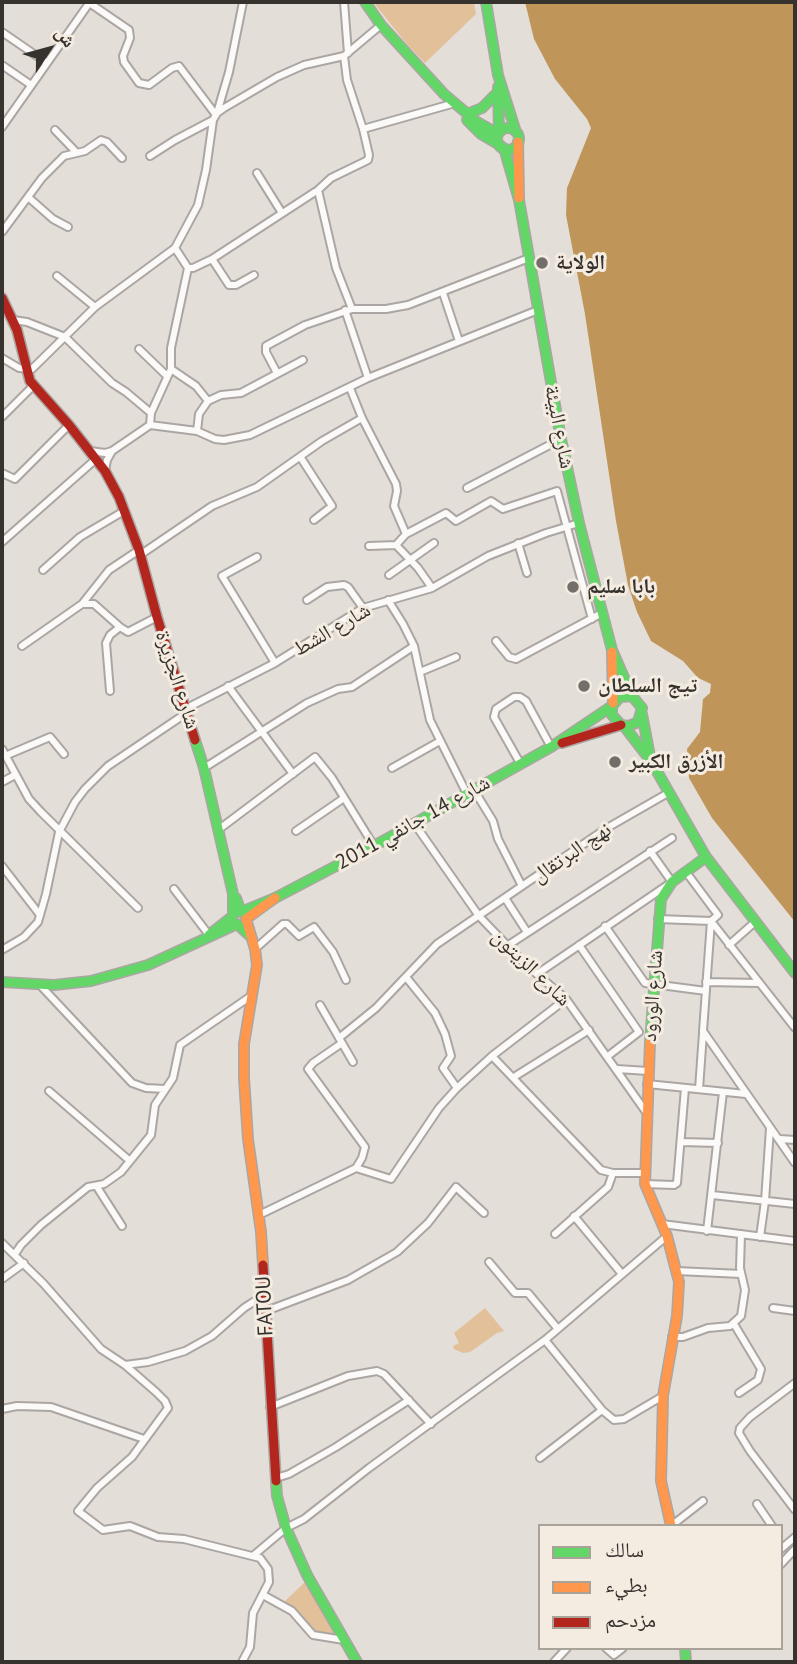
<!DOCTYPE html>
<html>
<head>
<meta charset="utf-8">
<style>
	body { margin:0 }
	#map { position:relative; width:797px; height:1664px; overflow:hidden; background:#e4ded9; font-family:"PT Sans","Noto Naskh Arabic",sans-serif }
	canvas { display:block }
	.frame { position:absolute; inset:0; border:4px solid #36322e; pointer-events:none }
	.legend { position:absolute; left:538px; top:1524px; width:245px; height:126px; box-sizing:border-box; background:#f5ece1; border:2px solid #a9a299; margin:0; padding:9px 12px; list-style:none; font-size:21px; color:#36322e }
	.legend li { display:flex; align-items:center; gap:14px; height:35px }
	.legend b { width:35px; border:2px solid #a9a299 }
	.north { position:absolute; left:14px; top:14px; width:70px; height:70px; -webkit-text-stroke:5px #f5ece1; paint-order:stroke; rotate:54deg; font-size:19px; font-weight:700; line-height:28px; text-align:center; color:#36322e }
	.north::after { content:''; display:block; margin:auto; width:24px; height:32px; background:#36322e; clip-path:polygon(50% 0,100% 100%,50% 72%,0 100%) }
</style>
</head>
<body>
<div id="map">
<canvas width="797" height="1664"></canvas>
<div class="frame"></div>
<ul class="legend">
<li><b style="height:9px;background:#63d668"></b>سالك</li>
<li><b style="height:9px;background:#ff974d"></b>بطيء</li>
<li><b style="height:9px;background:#b3261e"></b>مزدحم</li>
</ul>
<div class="north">ش</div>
</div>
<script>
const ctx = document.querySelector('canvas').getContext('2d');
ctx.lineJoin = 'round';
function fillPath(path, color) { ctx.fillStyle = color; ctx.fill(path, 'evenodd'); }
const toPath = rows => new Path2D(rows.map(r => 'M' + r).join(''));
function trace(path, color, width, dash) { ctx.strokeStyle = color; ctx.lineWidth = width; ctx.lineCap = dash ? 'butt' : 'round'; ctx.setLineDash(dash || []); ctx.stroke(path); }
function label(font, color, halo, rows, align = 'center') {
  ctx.font = font + ' "PT Sans","Noto Naskh Arabic",sans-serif'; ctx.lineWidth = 6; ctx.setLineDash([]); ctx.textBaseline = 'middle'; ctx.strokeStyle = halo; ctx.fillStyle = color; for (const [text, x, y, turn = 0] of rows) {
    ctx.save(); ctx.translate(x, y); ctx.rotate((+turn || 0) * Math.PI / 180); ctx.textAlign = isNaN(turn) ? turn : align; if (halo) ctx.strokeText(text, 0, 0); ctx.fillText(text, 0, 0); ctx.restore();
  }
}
const green = toPath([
	[373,2,474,2,476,14,425,63,406,43],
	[485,1308,504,1331,497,1333,470,1352,463,1353,454,1349,453,1346,459,1343,454,1333],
	[305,1582,335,1636,316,1635,284,1602]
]);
const water = toPath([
	[525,2,795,2,795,922,712,818,689,778,687,749,700,732,703,699,710,693,711,684,698,678,683,661,651,641,637,612,628,585,616,521,585,314,566,215,567,188,591,128,587,119,555,79,534,39]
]);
const street = toPath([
	[88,2,129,30,130,38,123,56,124,62,139,83,149,85,172,68,179,66,216,115],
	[344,2,348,53],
	[2,32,47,63],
	[2,65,31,85],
	[217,113,229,72,243,2],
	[2,127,90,2],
	[363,129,455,103],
	[55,130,76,152],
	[150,156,175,140,213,120,217,113,224,108,277,77,304,65,344,56,381,25],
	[257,173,282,213],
	[318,190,336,268,352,309],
	[28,197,53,219,68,227],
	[2,232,42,178,64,156,85,151,101,140,107,142,122,158],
	[212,259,229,285,236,285,254,275],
	[188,268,193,268,212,259,318,190,331,178,368,160,369,155,363,129,347,80,344,56],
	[57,276,95,307],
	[443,293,459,341],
	[345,310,368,378],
	[13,320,27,322,65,337,112,383,126,392,151,413],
	[139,349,167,376],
	[2,358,19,368,32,369,95,307,175,248,198,205,206,170,213,120],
	[171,369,196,386,208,401],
	[277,373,266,352,266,346,305,325,352,309,386,309,408,305,529,258],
	[350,388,362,418,396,484,397,491,394,506,406,534,396,545,418,568,432,588],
	[2,417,33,386],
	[150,425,151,413,171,369,171,348,188,268,175,248],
	[197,431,199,414,208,401,221,395,241,393,303,360],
	[90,451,105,453,112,451,150,425,197,431,215,439,224,440,250,435,368,378,538,310],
	[301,458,332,506,314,520],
	[105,471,107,460,112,451],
	[2,473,15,479,69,425],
	[467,488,561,439],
	[406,534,446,513,456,521,491,501,503,509,557,491,592,619],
	[2,542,96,459],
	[518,543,527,573],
	[369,546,396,545],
	[140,555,212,506,257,487,322,441,362,418],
	[257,557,222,576,275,663],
	[43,570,80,537,124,511],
	[389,575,434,543],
	[307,600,327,587,344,585,348,587,363,608],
	[388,600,403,624,414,646,430,720,467,794],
	[82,604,109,570,139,550],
	[496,641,509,657,516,659,602,613],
	[22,646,82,604,94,604,120,627,128,632,157,617],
	[420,672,456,657],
	[228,686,293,774],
	[110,691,106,643,110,635,120,627],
	[187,708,275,663,363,608,432,588,488,556,546,533,579,523],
	[2,749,29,799,41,812,138,908],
	[5,756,50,737,64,754],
	[520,763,494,717,496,709,514,697,520,697,526,701,551,747],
	[204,768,307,703,338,689,352,687,414,646],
	[392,768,440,741],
	[2,782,15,775],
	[474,790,493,821,498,839,522,886],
	[414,823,479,916,524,963,566,999,646,1112],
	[218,830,315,757,332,778,374,846],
	[296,831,344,798],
	[2,866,40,915],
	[686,872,718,915,711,921,703,1031,795,1163],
	[174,889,209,935],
	[505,898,527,932],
	[658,919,711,921],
	[711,921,795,1028],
	[605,926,645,983,706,991],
	[579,945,639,1032,608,1056],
	[729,945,755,922],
	[507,946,672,838],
	[255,949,283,924,287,924,299,936,314,927,333,952,346,980],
	[2,950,24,937,38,922,46,894,59,832,75,802,85,789,108,766,188,712],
	[537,974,672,882,650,851],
	[406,977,435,1013,445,1034,451,1056,443,1068,457,1088],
	[706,982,759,983],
	[40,985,132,1083,146,1088,165,1089],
	[320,1005,353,1062],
	[339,1038,376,1008,437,944,607,828,668,793],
	[342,1043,313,1063,308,1069,365,1147,362,1158,356,1168,391,1179,439,1108,457,1088,492,1056,566,999],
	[492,1056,601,1170,613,1173,644,1173],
	[617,1069,648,1071],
	[514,1077,589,1030],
	[647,1084,746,1094],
	[699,1089,703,1033],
	[49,1091,130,1161],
	[780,1139,795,1140],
	[681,1142,718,1143],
	[645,1184,674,1185,677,1183,685,1088],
	[97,1187,122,1226],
	[712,1195,795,1204],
	[259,1215,356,1168],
	[574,1216,622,1274],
	[662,1224,795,1241],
	[707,1231,723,1092],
	[555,1234,608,1187,613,1173],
	[760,1237,765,1201,770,1128],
	[2,1243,43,1283,101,1349,125,1365,148,1362,185,1351,212,1336,244,1308,264,1295],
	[15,1254,21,1245,41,1225,88,1187,104,1184,121,1172,151,1135,155,1105,173,1078,180,1045,251,996],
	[489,1262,515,1293,528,1293,558,1329],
	[677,1271,741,1274],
	[2,1279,24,1263],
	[773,1308,795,1311],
	[266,1311,348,1280,397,1252,428,1223,456,1187,484,1213],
	[734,1324,761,1369,758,1380,739,1393],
	[672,1337,683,1337,708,1328,730,1326,741,1316,745,1290,740,1268,741,1234],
	[545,1340,602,1410,614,1420,624,1419,663,1396],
	[125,1365,156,1392,165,1401,168,1408,132,1457,97,1488,78,1511,103,1530,130,1526,158,1537,184,1539,260,1558,268,1569,269,1582,253,1613,250,1647,242,1662],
	[795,1383,750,1417,740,1428,739,1433,750,1451,795,1510],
	[270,1407,348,1376,377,1371,384,1374,431,1424],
	[2,1409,17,1406,51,1407,144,1439],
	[540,1458,602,1410],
	[276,1478,289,1474,336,1447,409,1400],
	[757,1504,772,1526],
	[671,1526,703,1501],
	[781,1549,795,1537],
	[254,1555,286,1528,304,1519,369,1468,545,1340,667,1236],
	[781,1564,795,1549],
	[263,1595,292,1611,313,1635,344,1640],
	[606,1648,614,1655,623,1648],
	[554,1662,567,1648]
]);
const fast = toPath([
	[365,2,381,25,444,94,477,122,498,134],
	[486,2,498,75,516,132],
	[498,87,499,133],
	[467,114,482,108,497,93],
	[467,120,481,134,500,145],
	'497 139a11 11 0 1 1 22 0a11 11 0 1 1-22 0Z',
	[504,148,519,200,561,439,579,523,612,650,632,696,642,708,638,722,629,726,621,725,612,715,612,706,620,697,632,696],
	[642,714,650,756],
	[624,726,651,761,706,857,795,973],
	[195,740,204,768,233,894,233,916,209,935],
	[236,898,241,912,275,898,374,846,551,747,612,706],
	[2,982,54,985,91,981,148,965,237,924,249,935],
	[650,1042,661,899,672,882,706,857],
	[276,1481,277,1496,286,1528,307,1575,357,1662],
	[685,1648,686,1662]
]);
const slow = toPath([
	[518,142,519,198],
	[612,652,613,703],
	[650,1042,645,1184,667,1236,679,1282,677,1316,663,1396,661,1481,671,1526],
	[263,1265,261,1232,248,1139,244,1078,244,1044,257,965,255,949,246,919,275,898]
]);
const jam = toPath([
	[2,298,17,330,30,381,69,425,105,471,119,497,139,550,157,617,195,740],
	[562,743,621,725],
	[263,1265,276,1481]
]);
const markers = [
	[542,263,7,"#736e6a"],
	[573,587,7,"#736e6a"],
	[584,686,7,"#736e6a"],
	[615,762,7,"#736e6a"]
];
const poiNames = [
	["الولاية",556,263],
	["بابا سليم",587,587],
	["تيج السلطان",598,686],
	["الأزرق الكبير",629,762]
];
const streetNames = [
	["شارع البيئة",559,427,79],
	["شارع الشط",332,630,-30],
	["شارع الجزيرة",177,680,72],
	["شارع 14 جانفي 2011",413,823,-29],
	["نهج البرتقال",572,853,-34],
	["شارع الزيتون",531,968,44],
	["شارع الورود",653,996,-86],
	["FATOU",265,1306,-93]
];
fillPath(green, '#e1c09a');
fillPath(water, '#c0955a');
trace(street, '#aba6a3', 10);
trace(fast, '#aba6a3', 12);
trace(slow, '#aba6a3', 12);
trace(jam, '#aba6a3', 12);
trace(street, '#fbfaf9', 6);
trace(fast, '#63d668', 9);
trace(slow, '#ff974d', 9);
trace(jam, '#b3261e', 9);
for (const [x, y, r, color] of markers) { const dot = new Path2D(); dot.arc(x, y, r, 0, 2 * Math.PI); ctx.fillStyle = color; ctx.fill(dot); trace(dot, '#f5ece1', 2.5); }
label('bold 21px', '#36322e', '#f5ece1', poiNames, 'left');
label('21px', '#36322e', '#f5ece1', streetNames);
</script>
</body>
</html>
